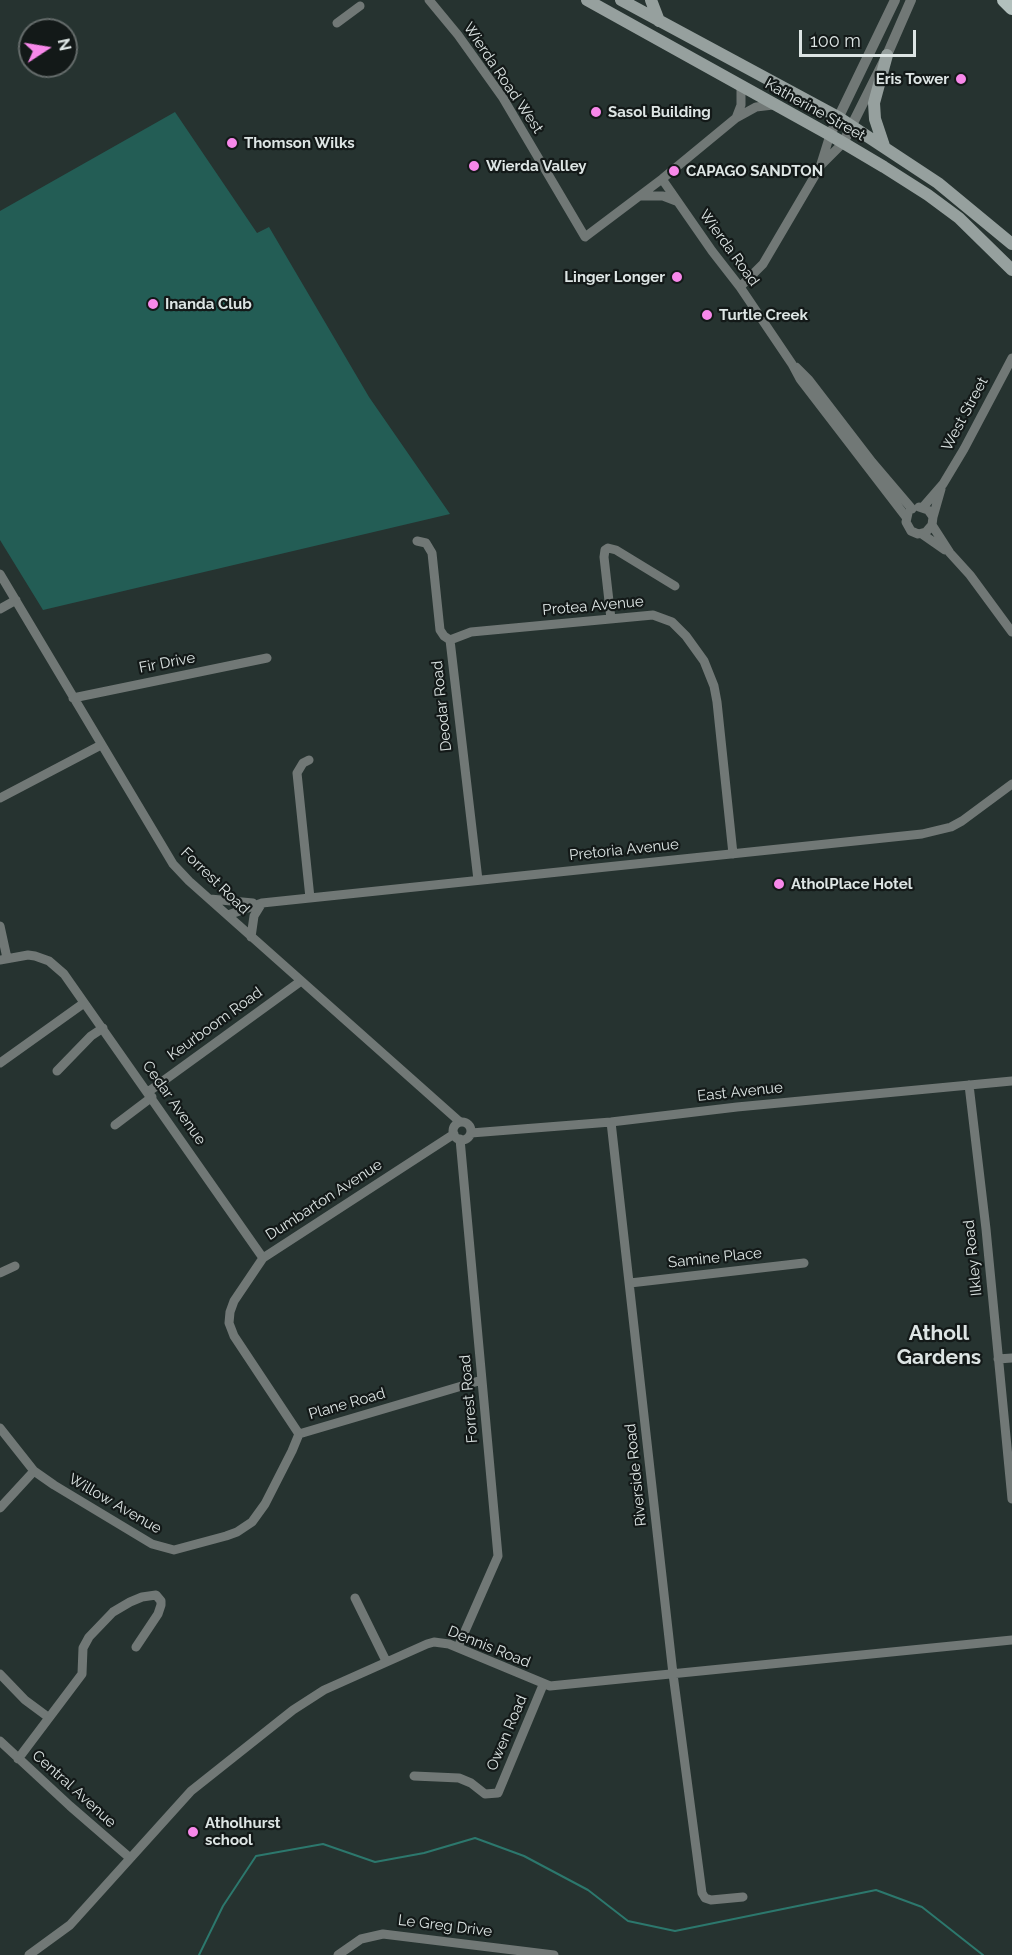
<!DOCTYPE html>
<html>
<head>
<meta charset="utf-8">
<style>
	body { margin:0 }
	#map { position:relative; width:1012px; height:1955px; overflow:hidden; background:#263330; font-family:Raleway,sans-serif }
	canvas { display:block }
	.north { position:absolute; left:18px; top:18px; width:60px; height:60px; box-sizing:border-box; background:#131918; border:2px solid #646b6a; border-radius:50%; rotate:78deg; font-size:16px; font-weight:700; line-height:24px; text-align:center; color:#dde5e4 }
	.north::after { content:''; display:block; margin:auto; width:21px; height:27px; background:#f888ea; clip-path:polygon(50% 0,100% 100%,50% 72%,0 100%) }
	.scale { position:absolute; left:799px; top:30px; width:117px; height:27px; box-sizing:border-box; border:3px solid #dde5e4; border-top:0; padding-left:8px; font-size:18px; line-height:21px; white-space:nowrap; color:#dde5e4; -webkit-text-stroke:4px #131918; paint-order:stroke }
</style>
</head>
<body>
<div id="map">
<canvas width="1012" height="1955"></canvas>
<div class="north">N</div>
<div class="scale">100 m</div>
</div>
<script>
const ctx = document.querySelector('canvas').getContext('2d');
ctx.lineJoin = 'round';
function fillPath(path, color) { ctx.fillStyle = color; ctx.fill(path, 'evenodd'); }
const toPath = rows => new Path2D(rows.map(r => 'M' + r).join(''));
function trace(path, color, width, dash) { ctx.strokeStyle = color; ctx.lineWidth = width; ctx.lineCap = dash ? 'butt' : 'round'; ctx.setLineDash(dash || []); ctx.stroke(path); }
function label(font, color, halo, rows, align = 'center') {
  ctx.font = font + ' Raleway,sans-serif'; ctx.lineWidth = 4.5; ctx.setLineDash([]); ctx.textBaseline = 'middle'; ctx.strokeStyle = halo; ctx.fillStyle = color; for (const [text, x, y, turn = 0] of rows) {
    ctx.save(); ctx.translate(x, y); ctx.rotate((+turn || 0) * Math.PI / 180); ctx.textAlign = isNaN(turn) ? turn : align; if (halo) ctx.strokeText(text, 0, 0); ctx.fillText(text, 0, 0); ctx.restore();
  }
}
const green = toPath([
	[175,112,257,233,269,227,369,397,450,514,43,610,0,540,0,211]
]);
const stream = toPath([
	[199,1955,223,1906,256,1856,323,1844,375,1862,424,1853,475,1838,524,1856,588,1890,628,1921,675,1931,876,1890,922,1907,983,1955]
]);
const minor = toPath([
	[429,0,458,35,503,98,585,237,662,179,736,118,756,107,773,105],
	[337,23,360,6],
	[736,118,741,105,741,85],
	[821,165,843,143],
	[662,179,712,251,740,287,792,364,800,379,906,517],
	[640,196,663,196,676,201],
	[740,287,763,264,820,167,830,135],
	[796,367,809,380,872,462,912,509],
	[919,507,928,510,933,517],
	[923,507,943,484,964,449,1012,358],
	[908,513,906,522,911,531,918,534,926,532,932,525,933,517,941,489],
	[932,525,950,553,970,575,1012,632],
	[922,534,945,550],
	[417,541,426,543,432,553,440,630,444,636,450,640,478,880],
	[0,574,173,864,189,881,460,1122],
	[0,609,16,600],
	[611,619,604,557,605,550,608,548,616,550,675,586],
	[450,640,471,632,653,615,672,622,686,636,704,661,714,686,717,702,733,854],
	[73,698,267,658],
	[309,760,303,763,297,773,310,898],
	[0,798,101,745],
	[210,899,253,903],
	[228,915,262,903,922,834,951,827,962,821,1012,784],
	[0,926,7,958],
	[251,937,254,916,262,903],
	[0,960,28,955,35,956,49,961,64,974,263,1258],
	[0,1063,84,1003],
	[57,1071,91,1036,103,1028],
	[969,1085,986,1229,1012,1499],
	[148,1092,301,981],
	[611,1122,673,1674,702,1893,705,1898,711,1900,743,1897],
	'453 1131a9 9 0 1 1 18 0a9 9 0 1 1-18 0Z',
	[115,1125,152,1097],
	[471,1133,611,1122,737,1107,1012,1081],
	[0,1273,15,1266],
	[630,1283,804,1263],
	[998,1359,1012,1358],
	[0,1428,34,1471,54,1485,152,1544,174,1550,226,1536,237,1532,252,1522,265,1504,292,1451,299,1434,482,1380],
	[299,1434,234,1336,229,1323,230,1312,234,1301,263,1258,454,1134],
	[0,1508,34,1471],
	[355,1598,386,1661],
	[458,1647,498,1556,460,1139],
	[0,1674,25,1700,48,1717],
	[0,1741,70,1806,130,1858],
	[18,1759,82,1674,83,1648,89,1637,113,1612,130,1602,142,1597,156,1595,161,1601,161,1605,158,1614,136,1647],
	[414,1776,459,1778,471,1783,485,1794,498,1793,543,1685],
	[29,1955,70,1925,191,1791,293,1710,324,1690,427,1644,434,1642,449,1644,550,1686,1012,1640],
	[338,1955,361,1939,383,1934,554,1955]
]);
const tertiary = toPath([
	[830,135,895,0],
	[843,143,887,55,911,0]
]);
const secondary = toPath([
	[587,0,830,135,884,167,928,195,959,218,1012,270],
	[621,0,838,117,938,183,1012,244],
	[651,0,659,21],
	[884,146,875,119,874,103,887,55]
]);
const primary = toPath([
	[1004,0,1012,8]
]);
const markers = [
	[961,79,6,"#f888ea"],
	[596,112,6,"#f888ea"],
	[232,143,6,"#f888ea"],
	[474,166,6,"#f888ea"],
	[674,171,6,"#f888ea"],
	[677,277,6,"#f888ea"],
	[153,304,6,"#f888ea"],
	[707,315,6,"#f888ea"],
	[779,884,6,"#f888ea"],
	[193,1832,6,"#f888ea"]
];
const streetNames = [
	["Wierda Road West",503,78,56],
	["Katherine Street",815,110,29],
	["Wierda Road",729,248,54],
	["West Street",965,414,-62],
	["Protea Avenue",593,606,-5],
	["Fir Drive",167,663,-11],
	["Deodar Road",442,706,-96],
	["Pretoria Avenue",624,850,-6],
	["Forrest Road",215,881,44],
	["Keurboom Road",215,1024,-36],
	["East Avenue",740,1092,-6],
	["Cedar Avenue",174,1103,55],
	["Dumbarton Avenue",324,1200,-33],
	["Samine Place",715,1258,-6],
	["Ilkley Road",973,1258,-96],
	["Forrest Road",469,1399,-95],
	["Plane Road",347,1404,-16],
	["Riverside Road",636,1475,-96],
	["Willow Avenue",115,1504,30],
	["Dennis Road",489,1647,22],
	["Owen Road",507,1733,-67],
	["Central Avenue",74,1789,42],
	["Le Greg Drive",445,1926,7]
];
const poiNames = [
	["Eris Tower",949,79,"right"],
	["Sasol Building",608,112],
	["Thomson Wilks",244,143],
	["Wierda Valley",486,166],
	["CAPAGO SANDTON",686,171],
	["Linger Longer",665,277,"right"],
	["Inanda Club",165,304],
	["Turtle Creek",719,315],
	["AtholPlace Hotel",791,884],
	["Atholhurst",205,1823],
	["school",205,1840]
];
const districtNames = [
	["Atholl",939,1334],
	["Gardens",939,1358]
];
fillPath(green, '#235d55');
trace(stream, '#2c786d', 2);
trace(minor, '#717876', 9);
trace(tertiary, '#717876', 10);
trace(secondary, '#96a09e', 12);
trace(primary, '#b2c0bd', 14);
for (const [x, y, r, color] of markers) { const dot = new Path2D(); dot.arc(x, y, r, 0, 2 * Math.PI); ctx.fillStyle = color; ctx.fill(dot); trace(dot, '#131918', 2); }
label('15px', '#dde5e4', '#131918', streetNames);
label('bold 15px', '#dde5e4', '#131918', poiNames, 'left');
label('bold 21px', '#dde5e4', '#131918', districtNames);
</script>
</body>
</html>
